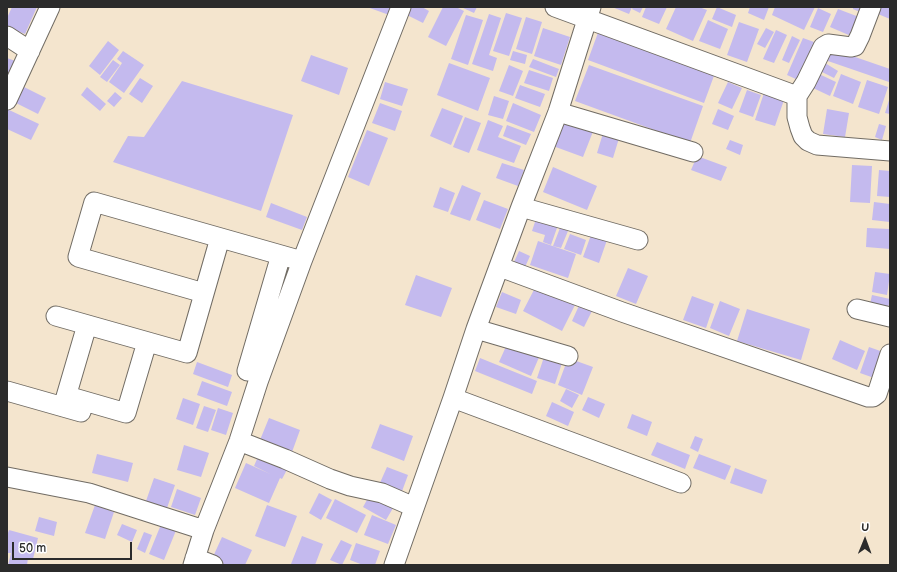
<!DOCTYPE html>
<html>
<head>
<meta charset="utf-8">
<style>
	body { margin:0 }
	#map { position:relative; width:897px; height:572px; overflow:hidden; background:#f4e5ce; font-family:"Balsamiq Sans",sans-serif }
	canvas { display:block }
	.frame { position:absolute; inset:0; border:8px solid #2b2b2b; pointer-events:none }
	.north { position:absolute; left:845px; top:520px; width:40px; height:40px; -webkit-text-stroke:3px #fff; paint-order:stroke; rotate:1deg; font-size:11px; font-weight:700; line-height:16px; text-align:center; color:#2b2b2b }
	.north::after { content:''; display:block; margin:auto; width:14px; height:18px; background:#2b2b2b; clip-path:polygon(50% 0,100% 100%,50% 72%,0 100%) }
	.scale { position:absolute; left:12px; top:542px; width:120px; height:18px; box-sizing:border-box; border:2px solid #2b2b2b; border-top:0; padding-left:5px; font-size:12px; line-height:14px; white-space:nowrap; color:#2b2b2b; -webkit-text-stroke:3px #fff; paint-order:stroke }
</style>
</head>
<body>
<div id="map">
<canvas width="897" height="572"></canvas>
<div class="frame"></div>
<div class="north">U</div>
<div class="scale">50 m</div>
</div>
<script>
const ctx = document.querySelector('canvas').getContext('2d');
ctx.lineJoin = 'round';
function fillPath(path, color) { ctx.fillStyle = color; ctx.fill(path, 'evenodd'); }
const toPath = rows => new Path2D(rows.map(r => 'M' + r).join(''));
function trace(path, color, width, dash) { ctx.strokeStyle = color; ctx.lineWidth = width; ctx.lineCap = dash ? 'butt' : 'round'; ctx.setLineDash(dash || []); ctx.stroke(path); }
const building = toPath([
	[12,7,37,7,25,34,7,27,7,18],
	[367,7,395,7,392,16],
	[409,7,422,7,429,11,423,23,405,14],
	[443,7,456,7,464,11,446,46,428,37],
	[461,7,477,7,474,13],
	[612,7,632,7,629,14],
	[633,7,643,7,640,13,632,9],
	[646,7,667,7,659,24,642,17],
	[676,7,699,7,707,10,693,41,666,29],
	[717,7,736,15,732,27,712,19],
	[750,7,769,7,764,20,748,13],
	[775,7,815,7,804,30,772,15],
	[853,7,864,7,862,13,853,9],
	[881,7,890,7,890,19,878,14],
	[818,8,831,14,823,32,810,27],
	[838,9,859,17,851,36,830,27],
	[506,13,522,18,509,56,493,51],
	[489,14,501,18,489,55,497,58,493,71,472,64],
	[466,15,483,20,468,65,451,59],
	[526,17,542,22,532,54,516,49],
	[708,20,728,29,720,49,699,41],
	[739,22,759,29,747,62,727,55],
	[543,28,570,37,561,65,534,56],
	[766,28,774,32,765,48,757,44],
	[599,30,715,73,704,103,588,60],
	[776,30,787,35,774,63,763,59],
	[792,36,800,40,789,63,782,60],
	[803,38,814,42,798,80,787,75],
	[108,41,119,50,100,75,89,66],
	[829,48,890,69,889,82,825,60],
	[123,51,144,65,124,93,109,82,122,63,117,59],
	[513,51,527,55,525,64,510,60],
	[311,55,348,68,339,95,301,81],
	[7,58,21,63,7,80],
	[533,59,559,69,556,77,529,67],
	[113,60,120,65,107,82,100,77],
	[449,63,490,78,478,111,437,95],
	[825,63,838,71,834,78,820,71],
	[509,65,523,71,513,96,499,91],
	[589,65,703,106,690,143,575,101],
	[529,70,553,78,549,91,524,83],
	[819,74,836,82,830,96,813,88],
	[841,74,861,82,853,104,833,96],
	[140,78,153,86,142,103,129,94],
	[867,80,888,87,879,114,858,107],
	[182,81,293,115,261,211,113,162,128,136,144,137],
	[385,82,408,89,402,106,380,99],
	[728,82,742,88,732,109,718,103],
	[520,85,545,94,540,107,515,98],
	[24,87,46,98,38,114,16,103],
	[87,87,106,104,100,111,81,95],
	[747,90,761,95,753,117,739,112],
	[115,92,122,98,114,107,107,101],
	[764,93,784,100,775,126,755,120],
	[494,96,509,101,503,119,488,115],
	[890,97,890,114,885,113],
	[380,103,402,111,395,131,372,123],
	[513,103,541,115,534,132,506,121],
	[442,108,463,116,451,145,430,136],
	[7,109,39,124,31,140,7,129],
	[718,109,734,116,728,130,712,124],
	[827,109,849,113,845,137,823,134],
	[465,117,481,123,469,153,453,147],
	[564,118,594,129,583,157,553,146],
	[488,120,503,126,498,137,521,146,514,163,477,150],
	[879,124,886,126,882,140,875,137],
	[507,125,531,134,526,145,503,136],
	[367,130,388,138,369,186,348,177],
	[604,130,620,135,613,158,597,153],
	[730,140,743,145,740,155,726,149],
	[697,156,727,167,721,181,691,170],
	[502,163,524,170,518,186,496,178],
	[852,165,872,166,870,203,850,202],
	[553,167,597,186,587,210,543,192],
	[879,170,890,171,890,197,877,196],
	[462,185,481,193,470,221,450,214],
	[440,187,455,193,448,212,433,207],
	[484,200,508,209,500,229,476,220],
	[874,202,890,204,890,222,872,220],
	[271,203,307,217,302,230,266,217],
	[536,219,558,225,551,245,543,242,545,235,532,231],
	[560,228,568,231,561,248,553,246],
	[867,228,890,229,890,249,866,247],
	[570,234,586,240,581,255,564,249],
	[591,235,607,240,599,263,583,257],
	[538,241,576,254,568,278,530,265],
	[519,251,530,256,525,267,514,262],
	[628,268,648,276,636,304,616,296],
	[875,272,890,274,887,295,872,292],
	[416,275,452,288,441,317,405,305],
	[537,284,576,303,562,331,523,311],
	[502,292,521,300,516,314,496,307],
	[872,295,890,299,888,308,870,304],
	[692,296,714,304,706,328,683,320],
	[582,299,595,305,584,327,572,321],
	[720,301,740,309,729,336,710,328],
	[747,309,810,329,801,360,737,341],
	[840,340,865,351,857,370,832,359],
	[508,342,540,355,531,376,499,362],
	[869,347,886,353,877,379,860,373],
	[545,354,563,360,555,384,537,378],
	[480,358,537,381,532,394,475,371],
	[568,358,593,367,582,395,558,385],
	[197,362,232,375,228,387,193,374],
	[202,381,232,392,227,406,197,395],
	[566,389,579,395,572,408,560,401],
	[588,397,605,404,599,418,582,410],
	[183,398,200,404,193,425,176,419],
	[552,402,574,412,568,426,546,416],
	[204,406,216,410,208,432,196,428],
	[218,408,233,413,226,435,211,430],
	[632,414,652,422,647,436,627,428],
	[269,418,300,430,292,452,260,440],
	[380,424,413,436,404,461,371,448],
	[695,436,703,439,698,452,690,448],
	[657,442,690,455,685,469,651,455],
	[184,445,209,453,201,477,177,470],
	[261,450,290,464,282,479,280,478,269,503,235,488,246,463,270,474,254,466],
	[97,454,133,463,128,482,92,473],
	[699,454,731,466,725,480,693,468],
	[387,467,408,475,401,494,379,485],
	[735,468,767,480,762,494,730,483],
	[154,478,175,485,167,508,146,501],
	[177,489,201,498,195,515,171,507],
	[372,491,396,503,386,520,363,507],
	[319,493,332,500,321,520,309,513],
	[335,499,366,515,357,533,326,518],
	[95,505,114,512,105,539,85,533],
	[267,505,297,516,285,547,255,536],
	[372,515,396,525,388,544,364,535],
	[39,517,57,522,54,536,35,531],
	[162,522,177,528,164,560,149,554],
	[122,524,137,530,132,542,117,535],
	[9,530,38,538,33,559,28,558,27,565,8,565,11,553,7,553,7,536],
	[144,532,152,535,145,553,137,549],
	[302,536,323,544,315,565,291,564],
	[222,537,252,550,245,565,226,565,212,559],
	[341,540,352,545,342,565,330,560],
	[356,543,380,551,375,565,363,565,350,560]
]);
const minor = toPath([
	[555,7,797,96,806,82,823,47,828,44,851,47,855,46,860,36,871,7],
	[7,36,30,51],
	[797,96,797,117,800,128,803,136,808,141,817,145,890,151],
	[7,100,50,7],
	[558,112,693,152],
	[521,207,638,240],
	[500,267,622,312,868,397,873,397,877,394,890,354],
	[204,293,78,257,94,202,302,261],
	[857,309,890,317],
	[56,316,187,353,220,238],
	[476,329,568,356],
	[247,371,281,255],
	[7,391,81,412],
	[67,396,126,413,147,342],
	[453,398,681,483],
	[63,407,87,325],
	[239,441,285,459,330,479,350,486,382,493,414,507],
	[7,477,89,493,204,530],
	[195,558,213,565],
	[193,565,204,530,239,441,258,382,302,261,401,7],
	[394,565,453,398,476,329,521,207,558,112,591,7]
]);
fillPath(building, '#c4baee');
trace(minor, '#716c64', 21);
trace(minor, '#fff', 19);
</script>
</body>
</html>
